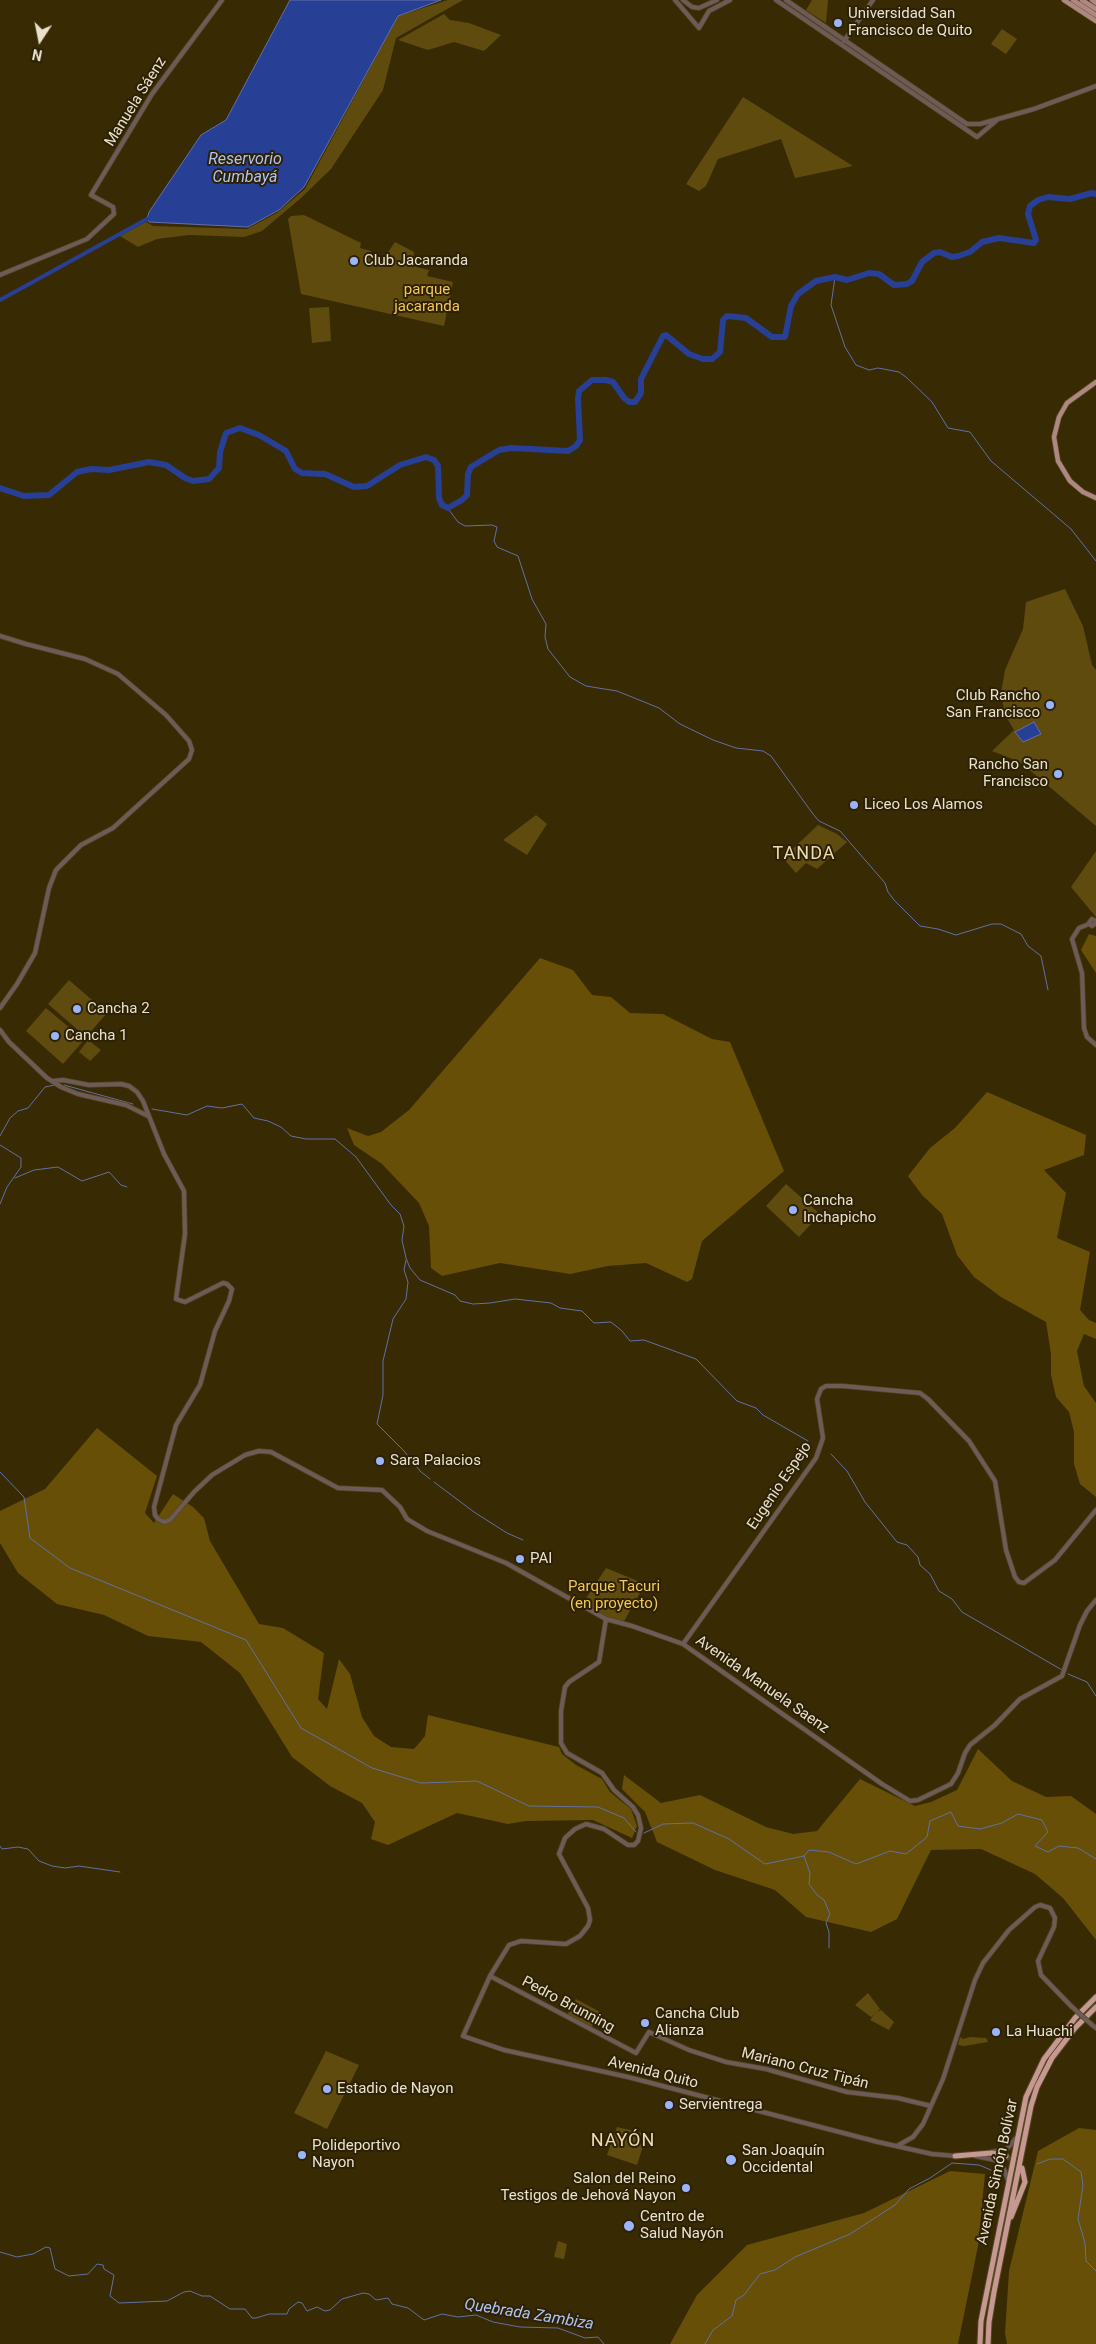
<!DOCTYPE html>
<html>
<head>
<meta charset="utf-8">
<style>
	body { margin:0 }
	#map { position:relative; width:1096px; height:2344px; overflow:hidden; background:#382a03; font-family:Roboto,sans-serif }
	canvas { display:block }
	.north { position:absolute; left:15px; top:15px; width:50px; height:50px; -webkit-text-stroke:4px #2c2105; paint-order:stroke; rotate:191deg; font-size:14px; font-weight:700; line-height:20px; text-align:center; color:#eae1cd }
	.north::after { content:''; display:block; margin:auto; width:18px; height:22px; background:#eae1cd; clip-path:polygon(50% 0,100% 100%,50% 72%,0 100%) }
</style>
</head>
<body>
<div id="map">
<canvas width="1096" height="2344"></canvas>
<div class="north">N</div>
</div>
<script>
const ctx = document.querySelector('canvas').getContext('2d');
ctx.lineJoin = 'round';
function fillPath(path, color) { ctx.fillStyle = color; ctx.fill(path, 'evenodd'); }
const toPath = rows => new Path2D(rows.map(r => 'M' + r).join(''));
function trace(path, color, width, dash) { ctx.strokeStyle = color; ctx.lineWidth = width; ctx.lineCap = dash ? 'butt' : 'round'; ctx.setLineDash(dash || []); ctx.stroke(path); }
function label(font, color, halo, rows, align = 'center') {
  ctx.font = font + ' Roboto,sans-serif'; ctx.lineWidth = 4; ctx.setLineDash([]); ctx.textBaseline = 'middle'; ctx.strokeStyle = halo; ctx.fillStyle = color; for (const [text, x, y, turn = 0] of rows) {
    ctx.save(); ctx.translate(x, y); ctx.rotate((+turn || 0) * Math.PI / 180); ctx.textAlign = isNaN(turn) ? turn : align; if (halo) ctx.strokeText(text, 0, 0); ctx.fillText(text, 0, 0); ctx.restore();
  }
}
const green = toPath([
	[448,0,463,0,396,38,383,90,331,169,301,198,262,231,244,237,189,235,157,239,138,247,120,236,146,222,153,226,247,229,277,213,305,189,398,16],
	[812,0,828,0,826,23,806,10],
	[444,14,450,20,469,23,501,35,484,51,454,42,428,50,398,40],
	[1002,29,1017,39,1006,54,991,44],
	[743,97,853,166,795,178,781,139,718,159,706,186,699,191,686,184],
	[304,215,361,243,360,248,371,251,371,254,385,257,395,242,414,252,412,266,429,270,427,276,453,282,444,326,301,294,288,219,291,216],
	[329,307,331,341,312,343,309,308],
	[1065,589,1083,626,1092,665,1096,670,1096,826,1020,762,992,751,1014,730,1005,715,1001,693,1005,670,1023,629,1026,602],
	[536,815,547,824,527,855,503,840],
	[818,825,837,834,847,842,817,869,806,863,796,873,783,858],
	[1096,851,1096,917,1071,887],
	[69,980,107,1013,86,1037,48,1004],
	[46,1008,84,1040,63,1064,26,1031],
	[88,1040,101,1050,90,1061,79,1052],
	[786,1184,820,1214,799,1237,766,1206],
	[606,1568,645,1584,623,1623,606,1619,581,1606],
	[868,1993,880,2009,871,2017,855,2005],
	[576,1999,600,2012,591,2028,567,2015],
	[881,2010,894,2022,889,2030,870,2020,875,2013],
	[960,2037,963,2039,970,2037,986,2038,988,2042,964,2046,958,2045],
	[326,2051,359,2065,327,2129,294,2113],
	[617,2127,647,2134,637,2165,607,2155],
	[558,2241,567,2244,564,2259,554,2257]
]);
const forest = toPath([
	[1089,934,1096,936,1096,973,1081,950],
	[540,958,573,970,592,995,611,997,630,1013,663,1014,712,1039,730,1042,784,1171,702,1241,692,1279,687,1282,646,1263,608,1266,570,1274,500,1263,442,1276,431,1268,429,1226,419,1203,382,1164,354,1145,347,1128,368,1136,381,1132,409,1110],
	[987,1092,1086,1135,1084,1155,1044,1170,1066,1193,1057,1238,1090,1252,1080,1310,1089,1320,1096,1323,1096,1339,1084,1334,1077,1351,1084,1386,1096,1403,1096,1497,1080,1484,1074,1464,1074,1432,1069,1412,1056,1397,1051,1375,1051,1354,1046,1322,1001,1297,974,1277,957,1255,942,1214,922,1195,908,1176,930,1148,955,1128],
	[97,1428,157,1476,145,1513,154,1523,173,1494,193,1507,204,1518,210,1541,259,1624,283,1628,324,1653,318,1699,327,1709,339,1659,350,1674,362,1717,374,1736,391,1747,414,1749,425,1736,428,1715,559,1747,562,1754,576,1765,602,1779,610,1792,631,1809,637,1826,632,1838,593,1820,526,1821,508,1824,457,1813,388,1845,371,1839,375,1822,362,1803,330,1786,292,1757,240,1673,201,1642,148,1636,104,1615,57,1604,18,1573,0,1543,0,1511,45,1489],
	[978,1749,1012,1781,1046,1797,1071,1796,1096,1814,1096,1940,1063,1898,1035,1874,981,1849,931,1850,897,1919,871,1932,806,1917,775,1890,715,1870,657,1842,645,1812,622,1789,624,1775,661,1803,700,1795,766,1827,793,1834,817,1831,860,1779,915,1806,931,1802,957,1790],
	[1079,2128,1096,2130,1096,2344,1007,2344,1005,2333,1009,2271,1038,2151],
	[950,2171,985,2174,978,2246,958,2344,670,2344,697,2295,747,2245,864,2213]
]);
const water = toPath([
	[290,0,441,0,398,16,304,187,279,210,248,227,149,222,147,219,149,212,201,135,226,120,290,0],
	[1034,722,1041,734,1023,742,1015,732,1034,722]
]);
const stream = toPath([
	[835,277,831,305,845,347,856,365,869,370,878,368,899,372,906,377,932,402,948,428,970,432,991,461,1071,529,1096,561],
	[446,506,458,522,465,526,492,525,497,527,494,541,497,547,518,556,532,599,546,624,545,637,548,649,570,677,586,686,617,691,659,708,680,724,713,740,736,748,763,751,771,756,813,814,819,821,840,831,885,883,888,892,894,900,920,926,938,929,956,935,992,924,1001,924,1021,934,1028,946,1041,956,1048,990],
	[64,1085,133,1104],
	[152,1109,187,1115,207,1106,222,1108,242,1104,254,1118,268,1121,281,1127,291,1136,306,1139,335,1139,356,1157,391,1205,400,1214,404,1226,402,1240,406,1258,410,1268,420,1280,455,1295,460,1301,473,1304,490,1303,515,1299,551,1303,560,1308,582,1311,594,1323,611,1322,622,1331,630,1341,644,1340,696,1359,737,1401,756,1408,763,1415,808,1441],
	[0,1136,10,1118,18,1111,28,1108,45,1087,55,1085],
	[0,1145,21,1158,21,1167,7,1187,0,1204],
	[15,1178,34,1170,58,1167,82,1181,109,1172,121,1185,127,1187],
	[406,1260,404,1270,408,1282,406,1299,393,1319,383,1361,383,1395,377,1424,404,1451,420,1471,430,1479],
	[831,1454,847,1471,865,1502,897,1542,907,1545,918,1557,920,1565,930,1574,939,1591,952,1599,962,1612,1062,1670],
	[0,1472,24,1497,30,1538,70,1568,246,1640,301,1728,372,1768,421,1783,477,1781,529,1806,598,1807,624,1818,636,1832],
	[434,1482,474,1512,507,1533,523,1540],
	[1068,1674,1087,1682,1096,1696],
	[644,1833,663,1824,693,1823,729,1839,765,1864,804,1856,810,1873,809,1884,817,1895,824,1900,830,1914,826,1923,829,1932,829,1948],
	[0,1846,2,1849,18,1847,28,1849,39,1861,52,1866,65,1868,79,1866,120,1872],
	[804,1856,809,1850,829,1852,856,1864,890,1851,906,1854,927,1837,930,1821,951,1812,958,1826,980,1829,1002,1823,1018,1814,1042,1820,1048,1832,1035,1846,1048,1852,1059,1846,1078,1848,1096,1859],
	[1037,2164,1050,2159,1063,2159,1081,2172,1083,2185,1078,2219,1085,2243,1086,2261,1096,2271],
	[0,2252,17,2257,33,2254,46,2247,50,2248,55,2269,69,2276,88,2274,97,2264,103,2265,104,2269,114,2275,110,2296,119,2303,167,2301,184,2292,190,2291,202,2296,210,2296,230,2309,245,2309,252,2318,256,2318,269,2314,287,2314,289,2309,298,2302,302,2303,307,2311,317,2307,325,2311,330,2310,342,2299,363,2293,369,2294,376,2300,388,2298,392,2304,408,2308,424,2320,442,2314,458,2317,476,2315,493,2322,520,2327,558,2328,585,2338,598,2337,604,2344],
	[705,2344,713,2330,732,2316,736,2300,744,2295,760,2274,775,2270,795,2257,850,2234,895,2205,909,2189,930,2178,952,2163,979,2165,991,2170]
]);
const canal = toPath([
	[0,300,147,219]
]);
const river = toPath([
	[0,488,24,496,49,495,77,472,91,469,109,470,149,462,166,465,185,478,193,481,209,479,219,468,220,452,226,433,240,428,259,435,286,451,295,469,302,473,325,474,354,487,367,486,400,465,426,457,434,460,438,466,439,498,442,505,448,508,462,500,467,495,468,474,471,467,499,450,511,448,568,451,576,446,580,440,578,399,579,391,592,380,606,380,613,382,624,398,629,402,635,402,641,393,641,379,645,371,663,336,666,335,689,354,703,359,712,359,720,352,723,320,727,316,746,318,772,337,785,337,791,306,798,294,816,281,835,277,847,280,869,273,879,274,894,285,907,284,912,281,922,262,934,253,940,252,952,257,958,256,970,252,982,242,999,238,1034,243,1036,240,1028,214,1030,206,1038,200,1048,197,1070,199,1092,193,1096,194]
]);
const highwayTunnel = toPath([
	[1006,2156,1021,2168]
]);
const minor = toPath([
	[675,0,699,28],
	[683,0,692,7,699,8,717,0],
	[776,0,977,137,997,120],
	[786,0,967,124,980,124,1034,109,1096,86],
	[699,28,709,11,730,0],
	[844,41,873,0],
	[0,275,87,239,114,214,113,207,91,195,152,94,222,0],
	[0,636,26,644,85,659,118,674,166,715,189,741,192,750,189,759,113,828,81,845,56,870,49,888,35,953,17,984,0,1008],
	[1096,921,1092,919,1089,923,1092,926,1096,923],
	[1089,924,1079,928,1072,939,1082,973,1084,1028,1087,1037,1096,1045],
	[0,1030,9,1042,47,1078,61,1087,78,1094,126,1105,148,1116],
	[53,1081,63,1080,89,1085,121,1084,129,1086,137,1092,143,1101,164,1154,184,1191,185,1234,176,1299,185,1302,223,1283,227,1284,232,1289,229,1301,215,1331,200,1385,176,1425,154,1507,155,1515,158,1519,164,1522,170,1520,194,1492,212,1475,245,1455,259,1451,271,1452,338,1488,382,1490,400,1507,407,1519,427,1531,506,1563,606,1619,632,1626,683,1644,882,1784,910,1801,918,1800,951,1784,958,1773,965,1753,970,1745,995,1725,1020,1699,1062,1676,1080,1625,1087,1611,1096,1600],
	[606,1619,599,1662,569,1682,565,1687,561,1711,561,1743,567,1753,602,1773,614,1790,633,1807,638,1815,641,1828,638,1841,634,1845,628,1845,604,1829,586,1824,575,1829,565,1838,559,1854,588,1908,590,1920,588,1926,580,1936,566,1944,521,1941,509,1945,490,1976,463,2036,504,2050,628,2077,878,2142,932,2154,956,2156],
	[683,1644,816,1458,823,1438,817,1399,821,1389,826,1386,843,1386,920,1393,928,1399,969,1441,995,1481,1006,1550,1015,1577,1019,1582,1024,1583,1055,1560,1096,1510],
	[490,1976,636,2053,649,2032,689,2050,726,2062,766,2069,847,2092,898,2098,931,2106],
	[1091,2024,1096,2028],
	[897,2146,913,2137,923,2124,943,2079,975,1980,983,1963,1009,1930,1035,1907,1040,1905,1050,1908,1055,1918,1054,1927,1038,1961,1041,1975,1071,2006],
	[992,2152,1007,2149,1016,2138],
	[975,2156,995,2160,1004,2169,1008,2180]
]);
const major = toPath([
	[1064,0,1096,21],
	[1073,0,1096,15],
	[1082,0,1096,9],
	[1092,0,1096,3],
	[1096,382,1067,403,1059,417,1054,437,1058,461,1070,481,1083,492,1096,498]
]);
const highway = toPath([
	[955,2156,991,2153,1006,2156],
	[1011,2217,1025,2182,1022,2168],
	[980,2344,981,2321,1026,2097,1044,2059,1075,2018,1096,1997],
	[988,2344,989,2322,994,2292,1031,2106,1037,2087,1052,2058,1075,2028,1096,2007]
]);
const minorBridge = toPath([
	[1071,2006,1091,2024]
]);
const markers = [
	[838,23,5,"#9ab5fd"],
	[354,261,5,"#9ab5fd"],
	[1050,705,5,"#9ab5fd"],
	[1058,774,5,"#9ab5fd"],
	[854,805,5,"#9ab5fd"],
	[77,1009,5,"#9ab5fd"],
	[55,1036,5,"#9ab5fd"],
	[793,1210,5,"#9ab5fd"],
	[380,1461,5,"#9ab5fd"],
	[520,1559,5,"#9ab5fd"],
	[645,2023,5,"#9ab5fd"],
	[996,2032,5,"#9ab5fd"],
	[327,2089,5,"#9ab5fd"],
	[669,2105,5,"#9ab5fd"],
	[302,2155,5,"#9ab5fd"],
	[731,2160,6,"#9ab5fd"],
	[686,2188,5,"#9ab5fd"],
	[629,2226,6,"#9ab5fd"]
];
const poiNames = [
	["Universidad San",848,14],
	["Francisco de Quito",848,31],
	["Club Jacaranda",364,261],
	["Club Rancho",1040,696,"right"],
	["San Francisco",1040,713,"right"],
	["Rancho San",1048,765,"right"],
	["Francisco",1048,782,"right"],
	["Liceo Los Alamos",864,805],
	["Cancha 2",87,1009],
	["Cancha 1",65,1036],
	["Cancha",803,1201],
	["Inchapicho",803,1218],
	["Sara Palacios",390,1461],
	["PAI",530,1559],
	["Cancha Club",655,2014],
	["Alianza",655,2031],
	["La Huachi",1006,2032],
	["Estadio de Nayon",337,2089],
	["Servientrega",679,2105],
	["Polideportivo",312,2146],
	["Nayon",312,2163],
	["San Joaquín",742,2151],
	["Occidental",742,2168],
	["Salon del Reino",676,2179,"right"],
	["Testigos de Jehová Nayon",676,2196,"right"],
	["Centro de",640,2217],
	["Salud Nayón",640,2234]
];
const streetNames = [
	["Manuela Sáenz",136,102,-58],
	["Eugenio Espejo",780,1486,-56],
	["Avenida Manuela Saenz",762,1685,35],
	["Pedro Brunning",568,2005,28],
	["Mariano Cruz Tipán",805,2069,14],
	["Avenida Quito",653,2073,14],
	["Avenida Simón Bolívar",998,2172,-78]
];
const parkNames = [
	["parque",427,290],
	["jacaranda",427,307],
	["Parque Tacuri",614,1587],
	["(en proyecto)",614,1604]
];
const waterNames = [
	["Reservorio",245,160],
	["Cumbayá",245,178],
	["Quebrada Zambiza",529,2315,9]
];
const quarterNames = [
	["TANDA",804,854],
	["NAYÓN",623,2141]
];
fillPath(green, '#604b0f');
fillPath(forest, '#674f07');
fillPath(water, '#283f96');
trace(water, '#6270a6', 1);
trace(stream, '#6270a6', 1);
trace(canal, '#283f96', 4);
trace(river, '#283f96', 6);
trace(highwayTunnel, '#534521', 5, [5, 2.5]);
trace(minor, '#544723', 5.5);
trace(major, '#544723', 6);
trace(highway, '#544723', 7);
trace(minor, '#6e5b58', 4);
trace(major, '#ae8781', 4.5);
trace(highway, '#c79892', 5);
trace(minorBridge, '#544723', 5.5, []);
trace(minorBridge, '#6e5b58', 4);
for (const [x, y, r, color] of markers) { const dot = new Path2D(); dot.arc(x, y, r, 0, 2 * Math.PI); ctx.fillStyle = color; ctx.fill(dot); trace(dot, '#2c2105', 2); }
label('15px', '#eae1cd', '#2c2105', poiNames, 'left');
label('15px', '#eae1cd', '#2c2105', streetNames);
label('15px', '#f3c753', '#2c2105', parkNames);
label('italic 16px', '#b0c2f2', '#2c2105', waterNames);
ctx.letterSpacing = '1px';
label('18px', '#eddbb2', '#2c2105', quarterNames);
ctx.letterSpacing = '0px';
</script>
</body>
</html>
